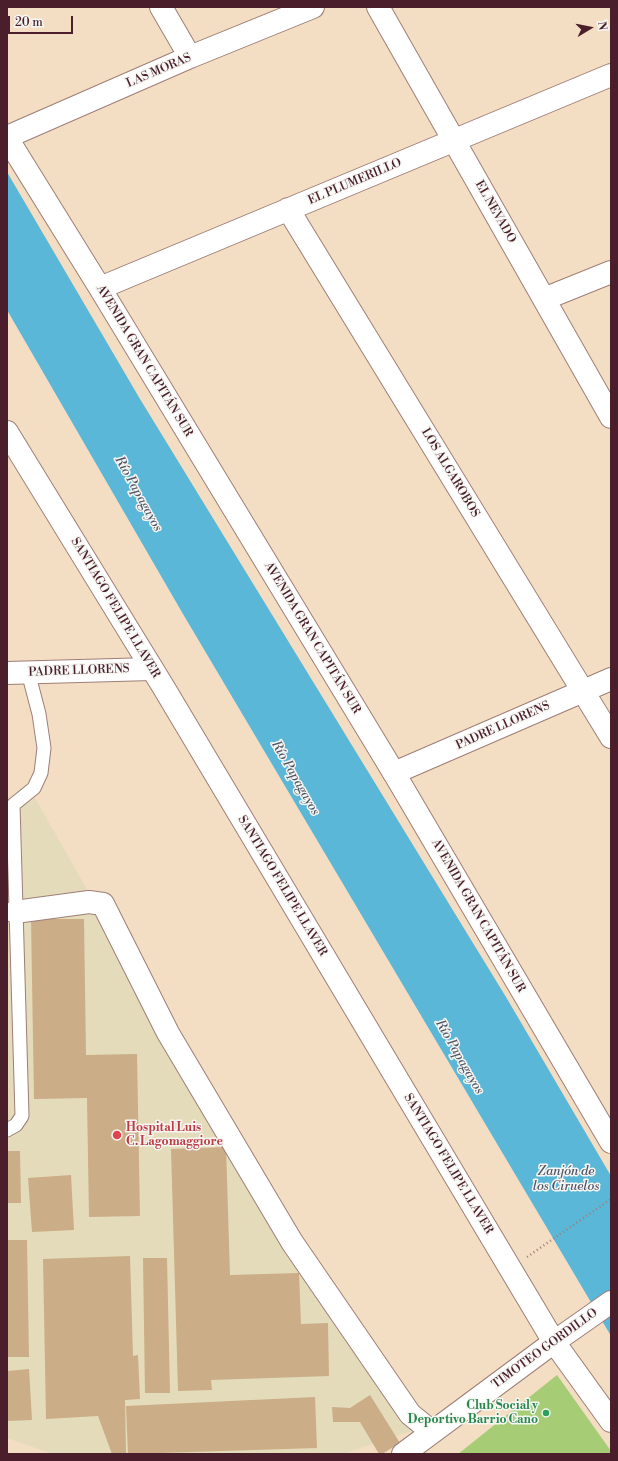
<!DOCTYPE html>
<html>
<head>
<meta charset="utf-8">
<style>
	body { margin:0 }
	#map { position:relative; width:618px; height:1461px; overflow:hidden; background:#f3dec3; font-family:"Libre Bodoni",serif }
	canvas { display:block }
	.frame { position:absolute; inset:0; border:8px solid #4a1f2b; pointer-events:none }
	.north { position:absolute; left:570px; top:8px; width:40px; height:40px; -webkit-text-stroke:3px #f6f6f2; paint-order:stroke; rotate:80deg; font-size:11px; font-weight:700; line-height:16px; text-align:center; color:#4a1f2b }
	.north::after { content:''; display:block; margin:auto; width:14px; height:18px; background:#4a1f2b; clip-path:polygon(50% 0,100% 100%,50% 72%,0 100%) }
	.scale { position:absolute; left:8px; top:16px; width:65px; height:18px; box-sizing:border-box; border:2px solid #4a1f2b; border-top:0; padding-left:5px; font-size:12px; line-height:14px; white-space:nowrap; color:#4a1f2b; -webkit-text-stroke:3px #f6f6f2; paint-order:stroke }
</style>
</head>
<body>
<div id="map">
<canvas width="618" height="1461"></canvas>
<div class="frame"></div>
<div class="north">N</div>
<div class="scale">20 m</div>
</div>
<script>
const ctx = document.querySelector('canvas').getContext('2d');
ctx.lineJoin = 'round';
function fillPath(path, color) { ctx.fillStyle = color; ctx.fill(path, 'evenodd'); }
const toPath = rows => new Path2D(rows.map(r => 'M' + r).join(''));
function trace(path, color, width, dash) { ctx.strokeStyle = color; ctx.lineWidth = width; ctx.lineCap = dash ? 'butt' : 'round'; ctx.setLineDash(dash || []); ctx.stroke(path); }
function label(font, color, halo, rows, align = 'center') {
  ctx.font = font + ' "Libre Bodoni",serif'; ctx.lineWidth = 3; ctx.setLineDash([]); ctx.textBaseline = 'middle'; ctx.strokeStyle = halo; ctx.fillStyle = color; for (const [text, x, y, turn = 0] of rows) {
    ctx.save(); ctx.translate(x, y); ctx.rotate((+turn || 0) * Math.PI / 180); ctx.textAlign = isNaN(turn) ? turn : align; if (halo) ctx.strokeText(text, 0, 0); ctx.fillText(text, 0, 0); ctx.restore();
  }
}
const built = toPath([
	[34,796,285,1238,421,1428,346,1453,295,1454,53,1454,7,1438,7,799]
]);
const green = toPath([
	[557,1375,611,1451,611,1454,458,1454]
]);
const water = toPath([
	[7,172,140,399,506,997,611,1176,611,1336,183,614,7,310]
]);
const building = toPath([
	[31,919,84,919,86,1055,137,1054,140,1216,89,1217,87,1098,34,1099],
	[226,1147,230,1275,299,1273,301,1324,328,1323,329,1376,211,1380,212,1390,178,1391,171,1149],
	[7,1151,20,1151,21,1203,7,1203],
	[71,1175,74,1230,32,1232,28,1178],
	[7,1240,27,1240,29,1357,7,1357],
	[130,1256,133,1356,138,1355,140,1399,125,1400,126,1454,112,1454,98,1416,46,1419,43,1259],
	[143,1258,167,1258,170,1393,145,1393],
	[29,1369,32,1420,7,1421,7,1371],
	[370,1395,400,1443,382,1454,379,1454,360,1422,333,1422,332,1407,350,1408],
	[315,1397,317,1448,128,1454,126,1406]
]);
const path = toPath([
	[527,1257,611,1199]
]);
const lane = toPath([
	[7,1130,16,1125,22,1116,13,805,34,788,41,773,44,748,39,714,28,672]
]);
const street = toPath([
	[161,7,190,57],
	[378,7,611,417],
	[7,137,190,57,313,7],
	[7,138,100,288,394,773],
	[288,209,611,737],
	[100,288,611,75],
	[544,299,611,272],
	[7,673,152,669],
	[15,912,89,902,103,904,168,1033,292,1242,410,1414,432,1432],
	[554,1342,611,1421]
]);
const secondary = toPath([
	[7,432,164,688,554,1342],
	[611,679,394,773,611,1142],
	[403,1454,554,1342,611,1302]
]);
const markers = [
	[117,1135,5,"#e0444e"],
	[546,1413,4,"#2e9e5b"]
];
const streetNames = [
	["LAS MORAS",159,71,-23],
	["EL PLUMERILLO",355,182,-23],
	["EL NEVADO",495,212,60],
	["AVENIDA GRAN CAPITÁN SUR",144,361,59],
	["LOS ALGAROBOS",450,473,59],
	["SANTIAGO FELIPE LLAVER",115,608,59],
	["AVENIDA GRAN CAPITÁN SUR",312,638,59],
	["PADRE LLORENS",79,671,-2],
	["PADRE LLORENS",503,726,-24],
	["SANTIAGO FELIPE LLAVER",282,886,59],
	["AVENIDA GRAN CAPITÁN SUR",478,916,60],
	["SANTIAGO FELIPE LLAVER",448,1164,59],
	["TIMOTEO GORDILLO",545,1349,-36]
];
const healthNames = [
	["Hospital Luis",126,1128],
	["C. Lagomaggiore",126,1142]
];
const leisureNames = [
	["Club Social y",538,1406],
	["Deportivo Barrio Cano",538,1420]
];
const waterNames = [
	["Río Papagayos",138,494,61],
	["Río Papagayos",295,778,60],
	["Río Papagayos",459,1057,60],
	["Zanjón de",566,1172],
	["los Ciruelos",566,1187]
];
fillPath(built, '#e4dbba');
fillPath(green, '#a6cc76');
fillPath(water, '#5ab7d8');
fillPath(building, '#cbad88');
trace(lane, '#9e7e77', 15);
trace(street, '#9e7e77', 24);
trace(secondary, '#9e7e77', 24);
trace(path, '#9e7e77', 2.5, [1, 3]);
trace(lane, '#fff', 13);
trace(street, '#fff', 22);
trace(secondary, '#fff', 22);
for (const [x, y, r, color] of markers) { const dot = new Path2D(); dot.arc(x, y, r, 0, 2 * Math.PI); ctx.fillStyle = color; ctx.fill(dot); trace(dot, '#f6f6f2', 1.5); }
label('12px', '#4a1f2b', '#f6f6f2', streetNames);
label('bold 12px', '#be3a42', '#f6f6f2', healthNames, 'left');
label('bold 12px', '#27864d', '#f6f6f2', leisureNames, 'right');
label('italic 13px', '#505468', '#f6f6f2', waterNames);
</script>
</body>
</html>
